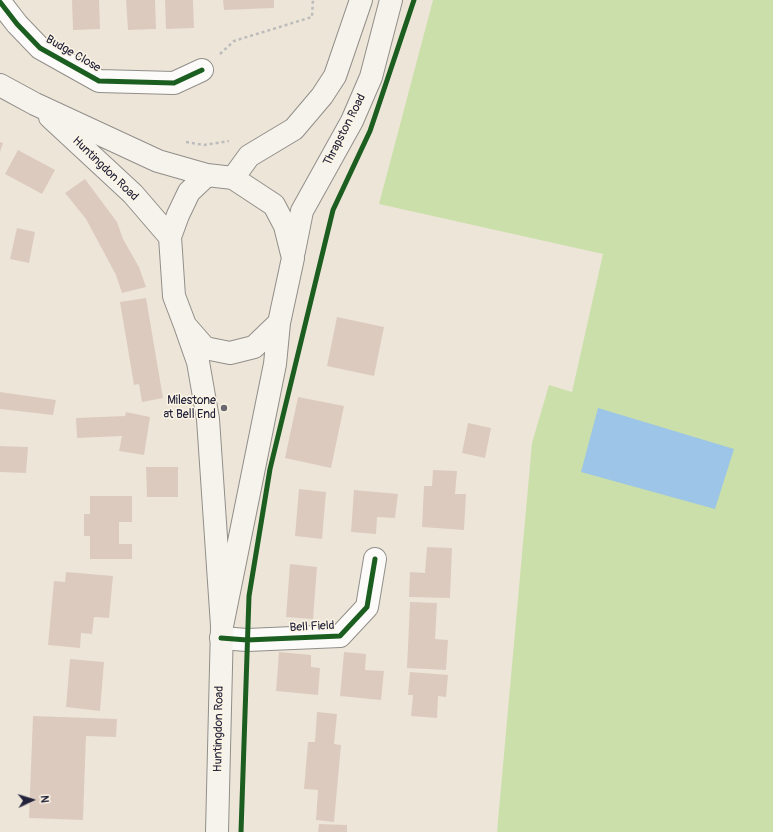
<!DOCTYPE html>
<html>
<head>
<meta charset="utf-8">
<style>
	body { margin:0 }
	#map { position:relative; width:773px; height:832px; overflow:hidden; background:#ede6d8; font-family:Pangolin,sans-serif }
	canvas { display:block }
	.north { position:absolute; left:12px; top:780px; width:40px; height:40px; -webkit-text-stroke:3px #fcf5e5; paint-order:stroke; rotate:86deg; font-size:11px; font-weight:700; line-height:16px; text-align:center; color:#22223b }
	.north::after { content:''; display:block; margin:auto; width:14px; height:18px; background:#22223b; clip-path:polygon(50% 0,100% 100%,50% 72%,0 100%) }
</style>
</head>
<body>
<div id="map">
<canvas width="773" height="832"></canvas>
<div class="north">N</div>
</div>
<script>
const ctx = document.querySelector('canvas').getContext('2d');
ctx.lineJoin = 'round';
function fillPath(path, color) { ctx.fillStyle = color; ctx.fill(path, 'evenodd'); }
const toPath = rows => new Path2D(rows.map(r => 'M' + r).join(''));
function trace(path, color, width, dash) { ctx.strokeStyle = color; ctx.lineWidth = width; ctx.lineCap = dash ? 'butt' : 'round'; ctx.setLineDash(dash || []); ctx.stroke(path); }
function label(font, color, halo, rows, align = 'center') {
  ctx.font = font + ' Pangolin,sans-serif'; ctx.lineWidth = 3; ctx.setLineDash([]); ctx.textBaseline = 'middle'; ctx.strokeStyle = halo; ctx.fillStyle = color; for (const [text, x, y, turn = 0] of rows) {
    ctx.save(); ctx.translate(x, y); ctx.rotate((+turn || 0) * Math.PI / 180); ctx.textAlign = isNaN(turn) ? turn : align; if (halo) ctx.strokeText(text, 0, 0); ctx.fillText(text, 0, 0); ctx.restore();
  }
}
const green = toPath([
	[433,0,773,0,773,832,497,832,532,443,549,385,572,392,603,254,379,204]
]);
const water = toPath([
	[598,408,734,449,715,509,581,472]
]);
const building = toPath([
	[72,0,99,0,100,29,73,30],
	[126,0,155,0,156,29,128,30],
	[165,0,193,0,194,28,166,29],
	[223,0,274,0,274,8,224,10],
	[0,142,3,143,0,152],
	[18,150,55,170,42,194,5,174],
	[85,179,117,222,123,239,139,267,146,287,122,293,116,275,86,219,65,193],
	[17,228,35,232,29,263,10,259],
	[146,298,163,398,142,402,139,384,134,385,120,302],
	[337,317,384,327,374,376,327,366],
	[0,392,56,400,53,415,0,409],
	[298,397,344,406,331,468,285,458],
	[126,412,150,417,144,455,119,451,122,436,77,438,76,418,125,416],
	[468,423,491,428,485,458,462,453],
	[0,446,28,447,26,473,0,472],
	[146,467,178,467,178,497,147,497],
	[433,470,457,471,455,494,466,494,464,530,422,527,424,486,432,486],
	[299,489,326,492,322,539,295,536],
	[354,490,398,494,395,518,377,517,376,534,351,532],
	[90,496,132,496,132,522,119,522,119,544,132,544,132,559,90,559,90,536,84,536,84,514,90,514],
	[427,547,452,548,450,598,409,597,410,572,425,573],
	[290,564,317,567,313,619,286,617],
	[66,572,113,576,109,618,94,617,92,634,81,633,80,648,48,645,54,581,65,582],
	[410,602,437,603,435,639,448,640,446,670,407,668],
	[279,652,311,655,311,667,320,668,318,695,276,691],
	[344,652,366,654,365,670,384,671,381,700,340,696],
	[70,659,104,662,100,711,66,707],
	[410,672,448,675,446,697,438,696,437,718,411,716,413,695,408,695],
	[317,712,337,714,334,744,341,745,334,822,316,820,318,790,304,789,308,742,315,742],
	[33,716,117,719,116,737,86,736,83,820,29,818],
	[319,824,347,825,347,832,318,832]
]);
const path = toPath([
	[220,54,234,41,312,17,313,0],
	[186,142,204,145,229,141]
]);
const street = toPath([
	[0,2,17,24,40,48,99,81,174,83,202,70],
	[221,638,247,640,340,636,367,607,375,559]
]);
const secondary = toPath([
	[0,85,35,104,158,161,207,175],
	[50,117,133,194,170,237],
	[233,178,249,156,294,129,322,96,335,76,361,0],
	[294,251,302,211,352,121,371,77,391,0],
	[185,325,205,348,230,353,254,347,279,323,293,258,285,226,274,205,233,178,207,175,189,192,178,215,170,237,174,296,185,325,198,362,208,419,222,626],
	[217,832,222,626,275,364,279,323]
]);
const cycleway = toPath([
	[0,2,17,24,40,48,99,81,174,83,202,70],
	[221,638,247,640,340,636,367,607,375,559],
	[241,832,249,596,270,469,333,210,370,131,414,0]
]);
const markers = [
	[224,408,4,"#696772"]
];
const streetNames = [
	["Budge Close",73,54,30],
	["Thrapston Road",345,130,-63],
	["Huntingdon Road",105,169,44],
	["Bell Field",312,627,-3],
	["Huntingdon Road",219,729,-89]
];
const poiNames = [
	["Milestone",216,401],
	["at Bell End",216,415]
];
fillPath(green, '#cbdfaa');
fillPath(water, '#9cc5e7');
fillPath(building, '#ddcabf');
trace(street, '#918e8a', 24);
trace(secondary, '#918e8a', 24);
trace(path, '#bdbcbc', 2.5, [3, 3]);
trace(street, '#fcfbf9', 22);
trace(secondary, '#f6f2ec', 22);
trace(cycleway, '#1b5e20', 5);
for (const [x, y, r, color] of markers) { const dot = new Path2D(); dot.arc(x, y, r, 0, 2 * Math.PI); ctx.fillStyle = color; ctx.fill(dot); trace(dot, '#fcf5e5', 1.5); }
label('12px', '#22223b', '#fcf5e5', streetNames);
label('12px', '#22223b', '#fcf5e5', poiNames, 'right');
</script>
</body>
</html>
